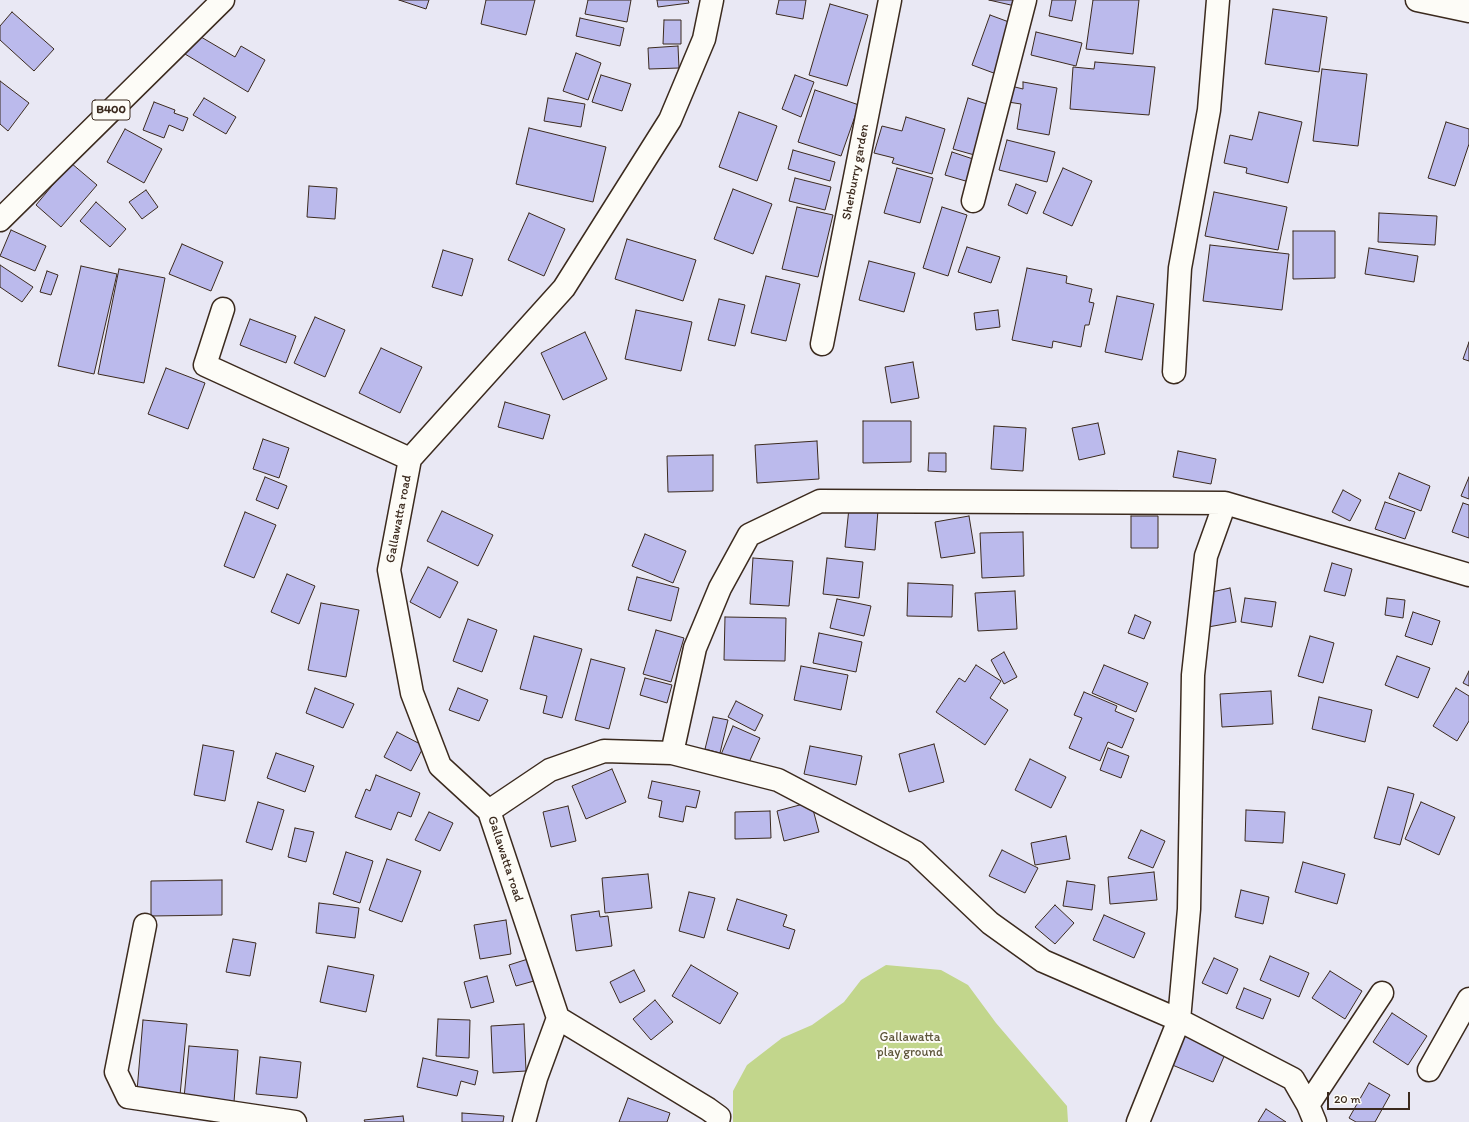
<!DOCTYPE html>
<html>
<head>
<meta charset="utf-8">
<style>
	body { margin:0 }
	#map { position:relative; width:1469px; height:1122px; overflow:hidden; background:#e9e8f4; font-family:Itim,sans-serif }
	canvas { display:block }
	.scale { position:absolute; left:1327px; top:1092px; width:83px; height:18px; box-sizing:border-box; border:2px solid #3b2a1e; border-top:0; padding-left:5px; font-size:12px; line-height:14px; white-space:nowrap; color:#3b2a1e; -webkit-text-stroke:3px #fdfcf7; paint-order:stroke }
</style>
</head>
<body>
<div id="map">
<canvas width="1469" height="1122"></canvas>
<div class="scale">20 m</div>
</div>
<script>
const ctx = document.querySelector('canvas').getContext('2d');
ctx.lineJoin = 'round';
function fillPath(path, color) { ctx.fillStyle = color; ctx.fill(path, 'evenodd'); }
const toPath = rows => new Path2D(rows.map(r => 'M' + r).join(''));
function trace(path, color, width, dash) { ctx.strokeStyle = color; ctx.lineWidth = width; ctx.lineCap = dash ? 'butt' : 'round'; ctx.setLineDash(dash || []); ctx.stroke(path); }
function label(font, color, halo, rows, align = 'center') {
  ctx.font = font + ' Itim,sans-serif'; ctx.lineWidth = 4; ctx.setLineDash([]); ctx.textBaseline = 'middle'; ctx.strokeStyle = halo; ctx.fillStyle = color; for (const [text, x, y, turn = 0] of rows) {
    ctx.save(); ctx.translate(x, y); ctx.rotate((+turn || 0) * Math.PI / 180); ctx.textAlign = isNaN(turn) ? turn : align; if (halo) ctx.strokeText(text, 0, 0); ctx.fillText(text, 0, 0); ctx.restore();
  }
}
const green = toPath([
	[886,965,941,970,968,985,996,1023,1067,1106,1068,1122,733,1122,733,1091,747,1065,782,1038,812,1025,844,1002,861,980]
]);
const building = toPath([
	[399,0,429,0,426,9,399,0],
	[486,0,535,0,526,35,481,24,486,0],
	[588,0,631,0,627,22,585,14,588,0],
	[657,0,688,0,689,3,658,7,657,0],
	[779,0,806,0,803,19,776,14,779,0],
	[989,0,1016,0,1015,6,989,0],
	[1052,0,1076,0,1072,21,1049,16,1052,0],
	[1093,0,1139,0,1133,54,1086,49,1093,0],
	[830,4,868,15,847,86,809,75,830,4],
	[1273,9,1327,17,1319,72,1265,64,1273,9],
	[12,12,54,49,34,71,0,40,0,26,12,12],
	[990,15,1017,25,999,75,972,65,990,15],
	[580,18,624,28,620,46,576,36,580,18],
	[664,20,681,20,681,44,663,44,664,20],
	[1036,32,1082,43,1076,66,1031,55,1036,32],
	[196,34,235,57,241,46,265,60,248,92,185,54,196,34],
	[678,46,679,68,649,69,648,48,678,46],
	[576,53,601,63,588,100,563,91,576,53],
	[1095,62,1155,67,1149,115,1070,109,1073,67,1094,69,1095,62],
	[1322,69,1367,74,1358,146,1313,141,1322,69],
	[601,75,631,84,622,111,592,102,601,75],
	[795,75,814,82,801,117,782,109,795,75],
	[0,81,29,103,8,131,0,124,0,81],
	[1023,82,1057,88,1049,135,1017,129,1021,104,1008,102,1011,86,1023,89,1023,82],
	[815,90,859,105,841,156,798,142,815,90],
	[204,98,236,117,226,134,193,115,204,98],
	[548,98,585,104,581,127,544,121,548,98],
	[968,98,993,106,978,156,953,149,968,98],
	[154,102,175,110,174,113,188,118,183,131,169,125,164,138,143,130,154,102],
	[739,112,777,126,757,181,719,167,739,112],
	[1259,112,1302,122,1288,183,1246,173,1247,168,1224,163,1230,135,1252,140,1259,112],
	[906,117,945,129,932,174,892,163,894,158,874,153,882,126,902,131,906,117],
	[1446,122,1469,129,1469,144,1455,186,1428,178,1446,122],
	[529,128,606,147,593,202,516,184,529,128],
	[125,129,162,149,144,183,107,162,125,129],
	[1007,140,1055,152,1047,182,999,170,1007,140],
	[793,150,835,162,830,181,788,169,793,150],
	[952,152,976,160,969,182,945,175,952,152],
	[71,163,97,185,61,227,36,205,71,163],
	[897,168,933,178,920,223,884,213,897,168],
	[1063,168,1092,181,1072,226,1043,213,1063,168],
	[795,178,831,187,825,210,789,201,795,178],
	[1016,184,1036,192,1027,214,1008,205,1016,184],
	[309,186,337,188,335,219,307,217,309,186],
	[733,189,772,204,753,254,714,239,733,189],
	[146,190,158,207,142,219,129,202,146,190],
	[1214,192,1287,207,1278,250,1205,236,1214,192],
	[96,202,126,229,110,247,80,221,96,202],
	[797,207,833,215,818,277,782,269,797,207],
	[942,207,967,215,948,276,923,268,942,207],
	[529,213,565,229,544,276,508,260,529,213],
	[1379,213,1437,216,1435,245,1378,242,1379,213],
	[11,230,46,246,35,271,0,256,11,230],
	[1293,231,1335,231,1335,278,1293,279,1293,231],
	[627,239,696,260,683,301,615,279,627,239],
	[182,244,223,262,211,291,169,274,182,244],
	[1210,245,1289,254,1282,310,1203,301,1210,245],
	[967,247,1000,257,991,283,958,272,967,247],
	[1369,248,1418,256,1414,282,1365,274,1369,248],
	[443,250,473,259,462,296,432,287,443,250],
	[869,261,915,273,904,312,859,300,869,261],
	[0,265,33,287,22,302,0,287,0,265],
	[81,266,117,274,94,374,58,366,81,266],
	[1027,268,1067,276,1066,283,1092,289,1089,302,1094,303,1089,325,1085,325,1081,347,1053,341,1052,348,1012,340,1027,268],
	[119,269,165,278,144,383,98,374,119,269],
	[47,271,58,275,51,295,40,292,47,271],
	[766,276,800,284,786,341,751,333,766,276],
	[1117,296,1154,304,1142,360,1105,352,1117,296],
	[719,299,745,305,735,346,708,340,719,299],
	[636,310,692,322,681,371,625,359,636,310],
	[998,310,1000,327,976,330,974,313,998,310],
	[315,317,345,330,325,377,294,363,315,317],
	[250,319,296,336,286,363,240,345,250,319],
	[585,332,607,379,563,400,541,353,585,332],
	[1469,342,1469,361,1463,359,1469,342],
	[381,348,422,367,400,413,359,393,381,348],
	[913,362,919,398,891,403,885,367,913,362],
	[166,368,205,383,188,429,148,414,166,368],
	[505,402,550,415,543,439,498,427,505,402],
	[863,421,911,421,911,462,863,463,863,421],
	[1098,423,1105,454,1079,460,1072,428,1098,423],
	[994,426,1026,428,1023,471,991,469,994,426],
	[263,439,289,448,279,478,253,469,263,439],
	[817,441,819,479,757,483,755,445,817,441],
	[1178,451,1216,459,1211,484,1173,477,1178,451],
	[929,453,946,453,946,472,928,471,929,453],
	[713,455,713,491,668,492,667,456,713,455],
	[1399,473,1430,486,1421,511,1389,498,1399,473],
	[265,477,287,486,278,509,256,500,265,477],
	[1469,477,1469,499,1461,496,1469,477],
	[1343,490,1361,500,1350,521,1332,512,1343,490],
	[1385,502,1415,512,1405,539,1375,529,1385,502],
	[1463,503,1469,505,1469,538,1452,532,1463,503],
	[849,508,878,510,875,550,845,547,849,508],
	[442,511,493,535,478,566,427,541,442,511],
	[245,512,276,525,254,578,224,566,245,512],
	[969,516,975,553,941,558,935,522,969,516],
	[1131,516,1158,516,1158,548,1131,548,1131,516],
	[1023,532,1024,576,982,578,980,533,1023,532],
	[645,534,686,551,673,583,632,566,645,534],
	[753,558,793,561,789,606,750,604,753,558],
	[827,558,863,562,859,598,823,594,827,558],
	[1332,563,1352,569,1345,596,1324,591,1332,563],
	[428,567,458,582,440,618,410,602,428,567],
	[287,574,315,586,299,624,271,612,287,574],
	[637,577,679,588,671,621,628,610,637,577],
	[908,583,953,585,952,617,907,616,908,583],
	[1230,588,1236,622,1208,627,1203,594,1230,588],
	[1015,591,1017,629,978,631,975,593,1015,591],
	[1245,598,1276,602,1272,627,1241,622,1245,598],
	[1387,598,1405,600,1403,618,1385,615,1387,598],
	[837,599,871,606,864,636,830,628,837,599],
	[321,603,359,610,346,677,308,670,321,603],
	[1413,612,1440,621,1432,645,1405,636,1413,612],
	[1135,615,1151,622,1144,639,1128,633,1135,615],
	[725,617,786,618,785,661,724,660,725,617],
	[468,619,497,630,482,672,453,661,468,619],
	[656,630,684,638,671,682,643,674,656,630],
	[819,633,862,642,856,672,813,663,819,633],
	[534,636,582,649,562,718,543,713,547,696,520,689,534,636],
	[1310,636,1334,643,1323,683,1298,676,1310,636],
	[1004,652,1017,677,1004,684,991,660,1004,652],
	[1397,656,1430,668,1418,698,1385,685,1397,656],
	[591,659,625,668,609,729,575,720,591,659],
	[976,665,1001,681,990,698,1008,710,985,745,936,712,959,678,965,682,976,665],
	[1104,665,1148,683,1136,712,1092,693,1104,665],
	[801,666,848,675,841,710,794,700,801,666],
	[1469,671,1469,686,1463,683,1469,671],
	[645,678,672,685,667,703,640,695,645,678],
	[315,688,354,704,343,728,306,713,315,688],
	[458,688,488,700,479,721,449,710,458,688],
	[1456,688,1469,696,1469,721,1457,741,1433,726,1456,688],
	[1271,691,1273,724,1222,727,1220,694,1271,691],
	[1084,692,1117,706,1115,711,1134,719,1122,748,1108,742,1100,761,1069,748,1082,718,1074,715,1084,692],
	[1319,697,1372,710,1365,742,1312,729,1319,697],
	[736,701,763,715,755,731,728,717,736,701],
	[713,717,728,720,720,753,705,749,713,717],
	[733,726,760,738,746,769,720,757,733,726],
	[397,732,424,746,411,771,384,757,397,732],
	[934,744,944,782,909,792,899,754,934,744],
	[203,745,234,751,225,801,194,795,203,745],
	[810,746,862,756,856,785,804,774,810,746],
	[1108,748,1129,756,1121,778,1100,770,1108,748],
	[276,753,314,766,305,792,267,778,276,753],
	[1030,759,1066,777,1051,808,1015,790,1030,759],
	[612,769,626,802,586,819,572,786,612,769],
	[376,775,420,793,411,817,398,812,391,830,355,817,366,789,370,791,376,775],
	[652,781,700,791,696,808,686,806,683,822,659,817,662,801,648,798,652,781],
	[1388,787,1414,794,1400,845,1374,838,1388,787],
	[258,802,284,810,272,850,246,842,258,802],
	[811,802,819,832,784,841,777,811,811,802],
	[1421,802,1455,817,1439,855,1405,839,1421,802],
	[568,806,576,841,551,847,543,812,568,806],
	[1246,810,1285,812,1283,843,1245,841,1246,810],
	[770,811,771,838,735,839,735,812,770,811],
	[429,812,453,823,440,851,415,840,429,812],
	[295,828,314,832,306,862,288,857,295,828],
	[1141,830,1165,841,1153,868,1128,858,1141,830],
	[1066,836,1070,859,1035,865,1031,843,1066,836],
	[1002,850,1038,868,1025,893,989,876,1002,850],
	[346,852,373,861,360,903,333,894,346,852],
	[387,859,421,871,402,922,369,910,387,859],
	[1303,862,1345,874,1337,904,1295,892,1303,862],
	[1154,872,1157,900,1110,904,1108,877,1154,872],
	[648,874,652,908,605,913,602,878,648,874],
	[222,880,222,915,151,916,151,881,222,880],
	[1067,881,1095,885,1092,910,1063,906,1067,881],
	[1241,890,1269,897,1263,924,1235,917,1241,890],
	[689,892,715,898,704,938,679,931,689,892],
	[737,899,787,915,783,926,795,930,789,949,727,930,737,899],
	[319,903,359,908,355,938,316,933,319,903],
	[1055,905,1074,923,1055,944,1035,927,1055,905],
	[599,911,600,917,608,916,612,946,576,951,571,915,599,911],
	[1104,915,1145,933,1134,958,1093,940,1104,915],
	[506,920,511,954,480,959,474,925,506,920],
	[233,939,256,943,250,976,226,972,233,939],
	[1270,956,1309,973,1299,997,1260,980,1270,956],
	[1214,958,1238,969,1227,994,1202,983,1214,958],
	[528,959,534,981,516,986,509,965,528,959],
	[691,965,738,993,720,1024,672,996,691,965],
	[328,966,374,975,366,1012,320,1002,328,966],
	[634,970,645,991,620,1003,610,982,634,970],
	[1330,971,1362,991,1345,1019,1312,998,1330,971],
	[487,976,494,1002,471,1008,464,982,487,976],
	[1244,988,1271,999,1263,1019,1236,1008,1244,988],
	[655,1000,673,1022,651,1040,633,1019,655,1000],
	[1392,1013,1427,1036,1408,1065,1373,1042,1392,1013],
	[438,1019,470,1020,469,1058,436,1056,438,1019],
	[143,1020,187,1024,180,1095,137,1091,143,1020],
	[524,1024,526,1071,493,1073,491,1026,524,1024],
	[1183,1033,1226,1052,1213,1082,1170,1064,1183,1033],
	[189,1046,238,1050,234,1102,184,1098,189,1046],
	[260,1057,301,1062,297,1098,256,1094,260,1057],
	[423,1058,478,1071,475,1085,461,1081,457,1096,417,1087,423,1058],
	[1369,1083,1390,1095,1375,1122,1356,1122,1349,1118,1369,1083],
	[628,1098,670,1113,667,1122,619,1122,628,1098],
	[1266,1109,1286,1122,1258,1122,1266,1109],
	[462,1113,504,1116,503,1122,462,1122,462,1113],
	[403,1116,404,1122,365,1122,364,1120,403,1116]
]);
const minor = toPath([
	[1417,0,1469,11],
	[973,201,1025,0],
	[223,309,205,365,410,459,564,288,670,120,704,39,712,0],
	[822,344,890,0],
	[1174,372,1180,268,1209,110,1218,0],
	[410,459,389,570,412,693,440,766,489,811,558,1018,708,1109,719,1117,718,1122],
	[672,753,695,648,720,588,749,535,820,501,1225,503,1469,575],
	[489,811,550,770,604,751,672,753,778,780,915,852,990,923,1043,961,1179,1020,1293,1079,1308,1105,1315,1122],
	[145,925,116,1072,128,1097,295,1122],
	[1429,1070,1469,999],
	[1308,1105,1382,993],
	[524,1122,536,1078,558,1018],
	[1138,1122,1179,1020,1189,909,1193,675,1206,556,1225,503]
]);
const major = toPath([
	[0,220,223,0]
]);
const shields = [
	[111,110,38]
];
const shieldNames = [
	["B400",111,110]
];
const streetNames = [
	["Sherburry garden",856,172,-79],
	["Gallawatta road",399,519,-79],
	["Gallawatta road",505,859,72]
];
const parkNames = [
	["Gallawatta",910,1038],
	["play ground",910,1053]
];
fillPath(green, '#c2d68c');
fillPath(building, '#bbbaec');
trace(building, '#3b2a1e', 1);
trace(minor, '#3b2a1e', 25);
trace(major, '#3b2a1e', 25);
trace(minor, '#fdfcf7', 22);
trace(major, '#fdfcf7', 22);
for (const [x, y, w] of shields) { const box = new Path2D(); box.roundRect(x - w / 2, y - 10, w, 20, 3); ctx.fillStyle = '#fdfcf7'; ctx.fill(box); trace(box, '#3b2a1e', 1); }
label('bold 12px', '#3b2a1e', null, shieldNames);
label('13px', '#3b2a1e', '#fdfcf7', streetNames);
label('13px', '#5d553a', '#fdfcf7', parkNames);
</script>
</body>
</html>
